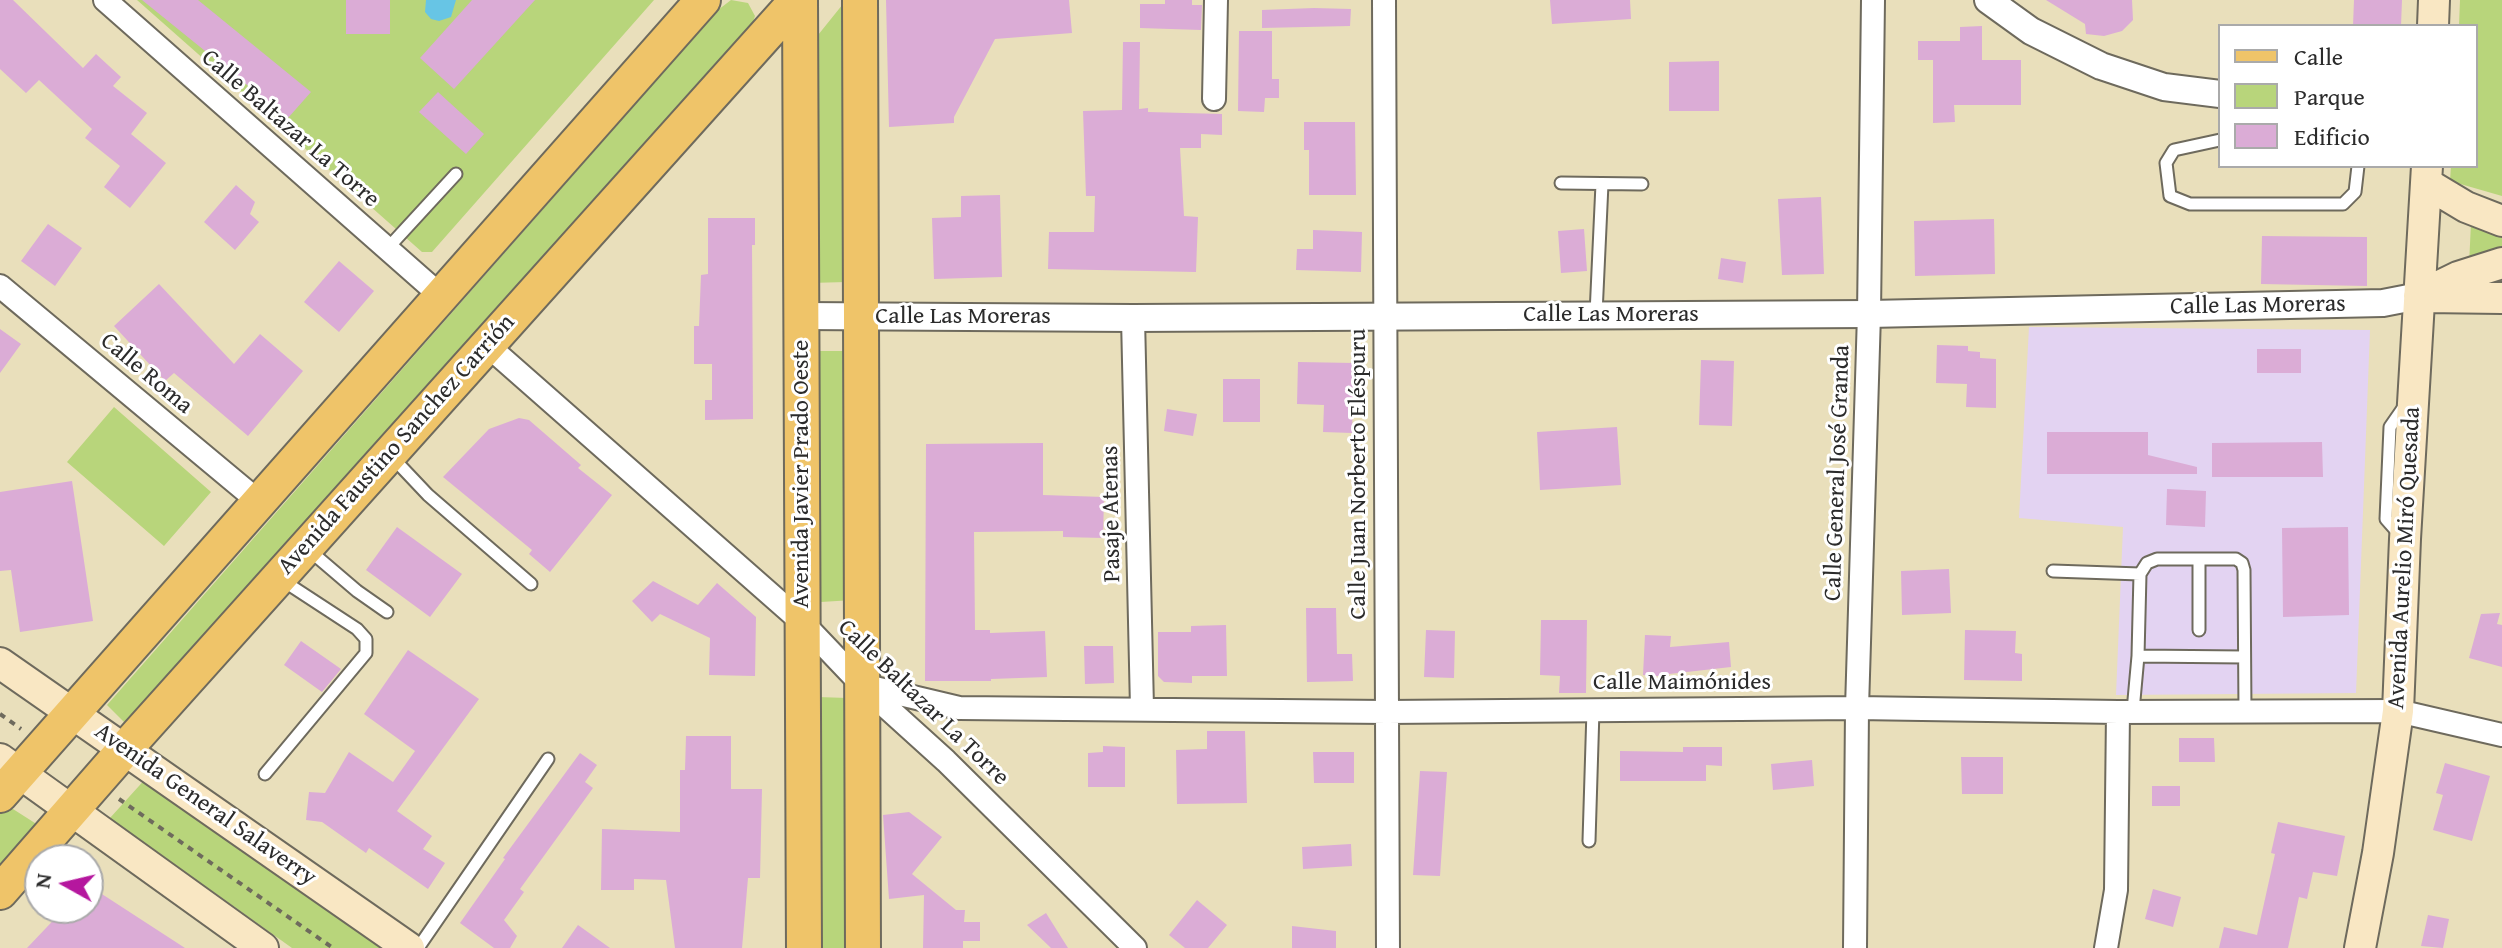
<!DOCTYPE html>
<html>
<head>
<meta charset="utf-8">
<style>
	body { margin:0 }
	#map { position:relative; width:2502px; height:948px; overflow:hidden; background:#e9dfbb; font-family:"Gentium Book Plus",serif }
	canvas { display:block }
	.legend { position:absolute; left:2218px; top:24px; width:260px; height:144px; box-sizing:border-box; background:#fff; border:2px solid #aaa; margin:0; padding:10px 14px; list-style:none; font-size:24px; color:#2b2b2b }
	.legend li { display:flex; align-items:center; gap:16px; height:40px }
	.legend b { width:40px; border:2px solid #aaa }
	.north { position:absolute; left:24px; top:844px; width:80px; height:80px; box-sizing:border-box; background:#fff; border:2px solid #aaa; border-radius:50%; rotate:278deg; font-size:22px; font-weight:700; line-height:32px; text-align:center; color:#2b2b2b }
	.north::after { content:''; display:block; margin:auto; width:28px; height:36px; background:#b5179e; clip-path:polygon(50% 0,100% 100%,50% 72%,0 100%) }
</style>
</head>
<body>
<div id="map">
<canvas width="2502" height="948"></canvas>
<ul class="legend">
<li><b style="height:10px;background:#efc469"></b>Calle</li>
<li><b style="height:22px;background:#b8d57b"></b>Parque</li>
<li><b style="height:22px;background:#dbacd6"></b>Edificio</li>
</ul>
<div class="north">N</div>
</div>
<script>
const ctx = document.querySelector('canvas').getContext('2d');
ctx.lineJoin = 'round';
function fillPath(path, color) { ctx.fillStyle = color; ctx.fill(path, 'evenodd'); }
const toPath = rows => new Path2D(rows.map(r => 'M' + r).join(''));
function trace(path, color, width, dash) { ctx.strokeStyle = color; ctx.lineWidth = width; ctx.lineCap = dash ? 'butt' : 'round'; ctx.setLineDash(dash || []); ctx.stroke(path); }
function label(font, color, halo, rows, align = 'center') {
  ctx.font = font + ' "Gentium Book Plus",serif'; ctx.lineWidth = 6; ctx.setLineDash([]); ctx.textBaseline = 'middle'; ctx.strokeStyle = halo; ctx.fillStyle = color; for (const [text, x, y, turn = 0] of rows) {
    ctx.save(); ctx.translate(x, y); ctx.rotate((+turn || 0) * Math.PI / 180); ctx.textAlign = isNaN(turn) ? turn : align; if (halo) ctx.strokeText(text, 0, 0); ctx.fillText(text, 0, 0); ctx.restore();
  }
}
const built = toPath([
	[2029,327,2370,330,2356,693,2116,695,2123,527,2019,518]
]);
const green = toPath([
	[137,0,654,0,432,252,422,252],
	[731,0,748,3,755,16,750,31,128,726,107,705,718,10],
	[2460,0,2502,0,2502,196,2450,181,2451,166,2476,166,2476,26,2459,26],
	[843,4,847,282,809,283,814,40],
	[2471,223,2502,235,2502,257,2469,265],
	[814,351,846,351,853,600,821,602],
	[114,407,211,492,164,546,67,462],
	[817,697,848,698,849,948,818,948],
	[148,776,391,948,292,948,110,818],
	[2,802,38,825,0,867,0,804]
]);
const water = toPath([
	[426,0,456,0,451,17,439,21,431,19,425,12]
]);
const building = toPath([
	[0,0,13,0,83,68,96,54,121,77,113,86,147,113,131,134,166,163,130,208,104,187,120,166,85,138,92,129,39,80,26,93,0,69],
	[142,0,198,0,311,92,288,118],
	[346,0,390,0,390,34,346,34],
	[472,0,535,0,454,89,420,58],
	[886,0,1069,0,1072,33,995,39,954,117,954,123,889,127],
	[1165,0,1192,0,1192,5,1202,5,1201,30,1140,28,1140,4,1165,4],
	[1550,0,1630,0,1631,19,1552,24],
	[2046,0,2132,0,2133,20,2122,31,2104,36,2086,34,2085,24],
	[2354,0,2402,0,2401,26,2353,26],
	[1314,8,1351,9,1350,26,1262,28,1262,10],
	[1982,26,1982,60,2021,60,2021,105,1954,105,1955,122,1933,123,1933,60,1918,60,1918,41,1960,41,1960,27],
	[1239,31,1272,31,1272,79,1279,79,1279,98,1265,98,1264,112,1238,111],
	[1123,42,1140,42,1139,109,1148,108,1148,112,1222,114,1222,135,1201,134,1201,148,1180,148,1184,216,1198,217,1196,272,1048,269,1049,232,1094,232,1095,196,1086,196,1083,111,1122,110],
	[1719,61,1719,111,1669,111,1669,62],
	[438,92,484,134,466,154,419,112],
	[1304,122,1355,122,1356,195,1309,195,1309,150,1304,150],
	[236,185,255,202,250,214,259,222,235,250,204,222],
	[1000,195,1002,277,934,279,932,218,961,217,961,196],
	[1821,197,1824,274,1782,275,1778,199],
	[708,218,755,218,755,245,752,245,753,419,705,420,705,400,712,400,712,364,694,364,694,326,699,326,701,275,708,274],
	[1994,219,1995,274,1915,276,1914,221],
	[48,224,82,248,55,286,21,261],
	[1584,229,1587,271,1561,273,1558,231],
	[1313,230,1362,232,1361,272,1296,270,1297,249,1313,249],
	[2262,236,2367,237,2367,286,2261,284],
	[1721,258,1746,262,1743,283,1718,279],
	[339,261,374,291,339,332,304,302],
	[159,284,234,364,260,334,303,371,248,436,174,373,165,381,114,326],
	[0,329,21,344,0,373],
	[1937,345,1968,346,1968,351,1980,352,1980,358,1996,359,1996,408,1966,407,1967,384,1936,383],
	[2257,349,2301,349,2301,373,2257,373],
	[1701,360,1734,361,1732,426,1699,425],
	[1298,362,1354,363,1352,433,1323,432,1324,405,1297,404],
	[1223,379,1260,379,1260,422,1223,422],
	[1167,409,1197,414,1193,436,1164,431],
	[519,418,529,420,581,465,578,468,612,495,550,572,529,554,532,550,443,477,489,429],
	[1617,427,1621,485,1540,490,1537,432],
	[2047,432,2148,432,2148,455,2197,467,2197,474,2047,474],
	[2322,442,2323,477,2212,477,2212,443],
	[1043,443,1043,495,1104,497,1103,538,1063,537,1063,531,974,532,975,630,990,630,990,633,1045,631,1047,677,991,679,991,681,925,681,926,444],
	[72,481,93,621,20,632,11,570,0,571,0,492],
	[2167,489,2206,491,2205,527,2166,525],
	[397,527,462,574,430,617,366,570],
	[2348,527,2349,615,2283,617,2282,528],
	[1949,569,1951,613,1902,615,1901,571],
	[653,581,698,605,717,583,756,617,755,676,709,675,710,638,660,614,652,622,632,601],
	[1306,608,1336,608,1337,654,1352,654,1353,681,1307,682],
	[2500,613,2497,624,2502,625,2502,667,2469,658,2481,614],
	[1541,620,1587,620,1586,693,1559,693,1560,676,1540,675],
	[1226,625,1227,676,1192,676,1192,683,1164,682,1158,676,1158,632,1191,632,1191,626],
	[1426,630,1455,631,1454,678,1424,677],
	[1965,630,2016,631,2015,653,2022,654,2022,681,1964,680],
	[1645,635,1671,636,1670,647,1729,642,1731,667,1669,674,1669,677,1643,675],
	[301,641,341,669,322,692,284,665],
	[1084,646,1113,646,1114,683,1085,684],
	[408,650,479,699,397,811,432,836,423,849,445,863,428,889,369,848,366,853,322,822,306,820,309,792,325,793,349,752,393,782,415,751,364,714],
	[1207,731,1245,731,1247,803,1177,804,1176,750,1207,749],
	[686,736,731,736,731,789,762,789,760,878,748,878,742,948,675,948,666,880,634,879,634,890,601,890,602,829,680,832,680,770,685,770],
	[2179,738,2214,738,2215,762,2179,762],
	[1103,746,1125,747,1125,787,1088,787,1088,753,1103,752],
	[1683,747,1722,747,1722,766,1706,765,1706,781,1620,781,1620,751,1683,752],
	[1313,752,1354,752,1354,783,1314,783],
	[580,753,597,765,585,782,593,788,520,889,524,892,504,920,517,936,510,948,494,948,460,923,505,859,503,858],
	[1961,757,2003,757,2003,794,1962,794],
	[1812,760,1814,786,1773,790,1771,764],
	[2445,763,2490,776,2472,841,2433,830,2443,795,2436,793],
	[1420,771,1447,772,1440,876,1413,875],
	[2152,786,2180,786,2180,806,2152,806],
	[909,812,942,837,912,874,956,910,965,910,964,922,980,922,980,941,963,941,963,948,923,948,924,895,889,899,883,815],
	[2278,822,2345,836,2337,876,2313,872,2307,899,2299,897,2288,948,2219,948,2224,927,2257,935,2275,854,2271,853],
	[1351,844,1352,866,1303,869,1302,847],
	[88,885,185,948,27,948,65,908,88,908],
	[2153,889,2181,897,2173,927,2145,919],
	[1197,900,1227,925,1208,948,1185,948,1169,935],
	[1046,913,1068,948,1051,948,1027,925],
	[2428,915,2449,919,2443,948,2421,946],
	[578,925,610,948,562,948],
	[1292,926,1336,931,1336,948,1292,948]
]);
const path = toPath([
	[0,714,21,729],
	[119,799,333,948]
]);
const service = toPath([
	[2220,140,2174,150,2166,163,2170,196,2190,204,2343,204,2355,192,2358,166],
	[1561,183,1642,184],
	[387,249,456,174],
	[1596,314,1602,184],
	[393,458,428,495,531,584],
	[2401,536,2386,519,2390,427,2406,404],
	[309,550,357,591,387,612],
	[2053,571,2140,574],
	[2199,630,2199,559],
	[2138,656,2244,657],
	[2133,711,2138,656,2140,574,2147,563,2157,559,2236,559,2242,563,2244,570,2245,712],
	[265,774,366,653,366,639,357,629,282,580],
	[1589,841,1593,710],
	[418,948,548,759]
]);
const minor = toPath([
	[105,0,441,296],
	[1384,0,1388,948],
	[1214,99,1216,0],
	[0,286,258,501],
	[1133,318,1142,708],
	[487,345,803,623,862,685,946,761,1135,948],
	[862,685,959,708,1387,712,1857,708,2118,712,2398,711,2502,735],
	[1855,948,1857,708,1869,314,1873,0],
	[2106,948,2116,890,2118,712]
]);
const tertiary = toPath([
	[1988,0,2031,31,2101,66,2164,87,2220,94],
	[801,316,1133,318,1869,314,2383,303,2419,296]
]);
const secondary = toPath([
	[2433,26,2434,0],
	[2426,183,2466,207,2502,221],
	[2419,296,2458,277,2502,263],
	[2425,297,2502,298],
	[0,663,409,948],
	[0,759,263,948],
	[2360,948,2378,853,2398,711,2405,539,2427,166]
]);
const primary = toPath([
	[800,0,804,948],
	[860,0,863,948],
	[0,795,703,0],
	[0,892,125,749,797,0]
]);
const streetNames = [
	["Calle Baltazar La Torre",290,129,41],
	["Calle Las Moreras",2258,306,-1],
	["Calle Las Moreras",1611,315],
	["Calle Las Moreras",963,317],
	["Calle Roma",146,374,40],
	["Avenida Faustino Sanchez Carrión",397,445,-48],
	["Calle General José Granda",1838,473,-88],
	["Avenida Javier Prado Oeste",802,474,-90],
	["Calle Juan Norberto Eléspuru",1359,474,-90],
	["Pasaje Atenas",1112,514,-91],
	["Avenida Aurelio Miró Quesada",2405,558,-87],
	["Calle Maimónides",1682,683],
	["Calle Baltazar La Torre",923,703,44],
	["Avenida General Salaverry",205,805,35]
];
fillPath(built, '#e3d3f2');
fillPath(green, '#b8d57b');
fillPath(water, '#67c5e5');
fillPath(building, '#dbacd6');
trace(service, '#6e6a5d', 15);
trace(minor, '#6e6a5d', 26);
trace(tertiary, '#6e6a5d', 30);
trace(secondary, '#6e6a5d', 34);
trace(primary, '#6e6a5d', 38);
trace(path, '#6e6a5d', 4, [6, 6]);
trace(service, '#fff', 11);
trace(minor, '#fff', 22);
trace(tertiary, '#fff', 26);
trace(secondary, '#f9e7c3', 30);
trace(primary, '#efc469', 34);
label('24px', '#2b2b2b', '#fff', streetNames);
</script>
</body>
</html>
